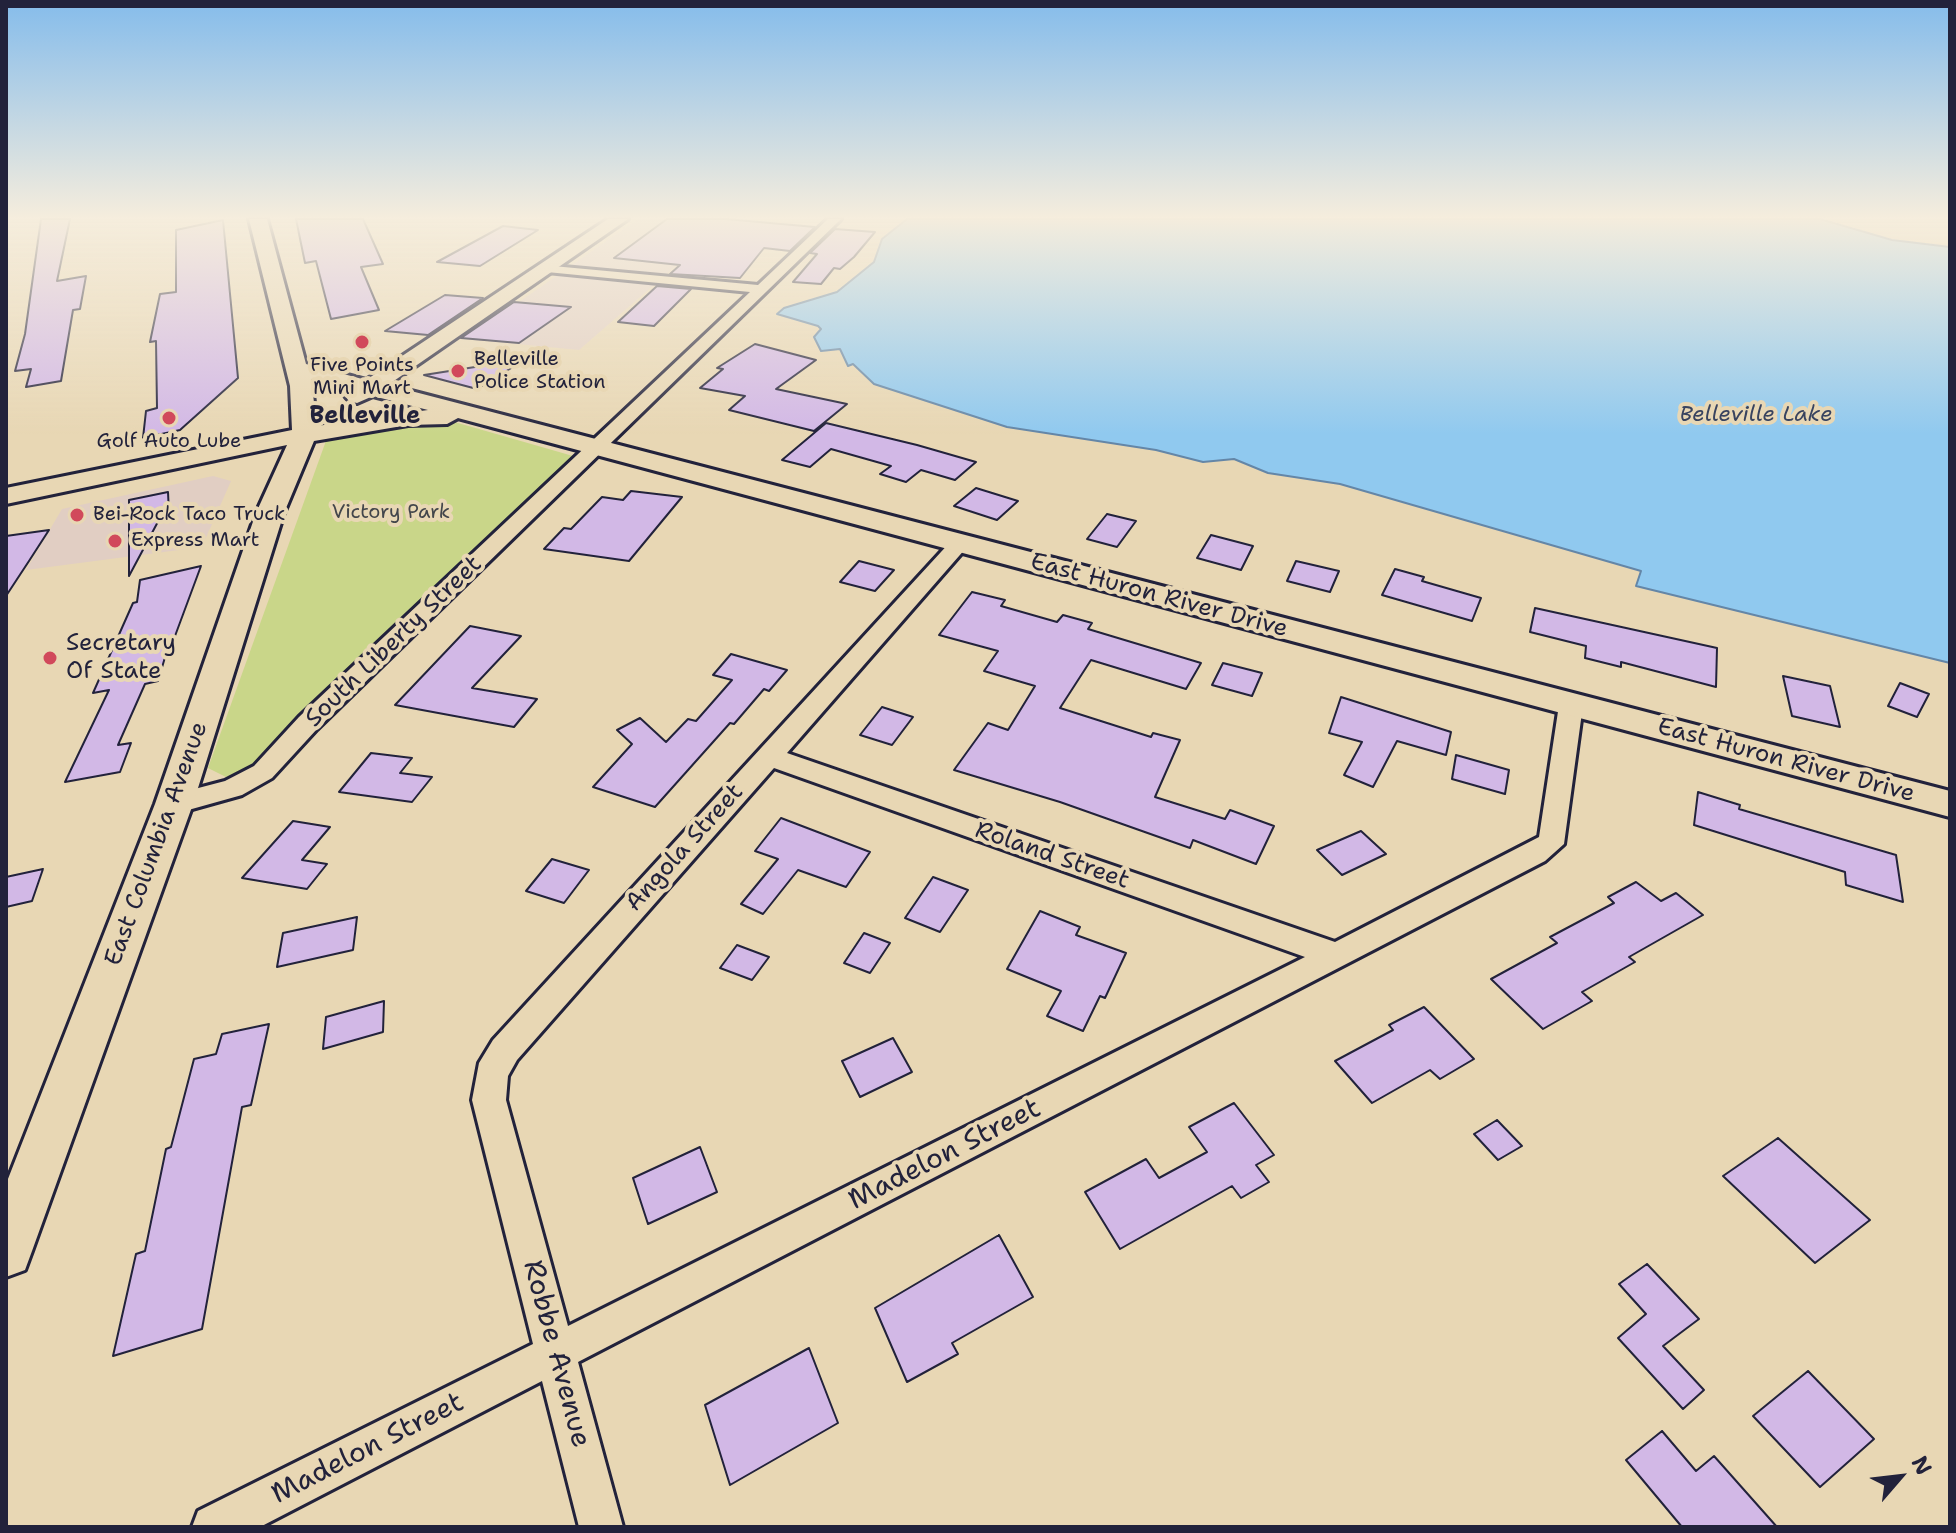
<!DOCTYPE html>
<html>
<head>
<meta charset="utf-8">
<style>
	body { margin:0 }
	#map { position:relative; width:1956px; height:1533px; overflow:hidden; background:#e8d7b4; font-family:"Shantell Sans",sans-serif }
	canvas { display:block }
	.frame { position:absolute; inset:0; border:8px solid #22223b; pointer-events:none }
	.north { position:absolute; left:1860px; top:1437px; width:80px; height:80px; -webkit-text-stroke:6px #e8d7b4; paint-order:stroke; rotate:62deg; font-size:22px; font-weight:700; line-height:32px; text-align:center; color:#22223b }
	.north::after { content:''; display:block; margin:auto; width:28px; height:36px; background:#22223b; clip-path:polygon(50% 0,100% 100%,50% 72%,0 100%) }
</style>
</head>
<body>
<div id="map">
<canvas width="1956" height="1533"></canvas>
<div class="frame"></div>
<div class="north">N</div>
</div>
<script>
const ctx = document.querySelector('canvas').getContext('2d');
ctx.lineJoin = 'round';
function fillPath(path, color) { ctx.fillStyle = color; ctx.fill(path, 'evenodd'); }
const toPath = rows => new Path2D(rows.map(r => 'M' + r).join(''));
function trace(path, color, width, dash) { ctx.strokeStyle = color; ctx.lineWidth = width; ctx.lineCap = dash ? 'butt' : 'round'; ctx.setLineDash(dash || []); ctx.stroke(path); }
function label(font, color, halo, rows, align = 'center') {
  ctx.font = font + ' "Shantell Sans",sans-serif'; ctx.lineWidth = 8; ctx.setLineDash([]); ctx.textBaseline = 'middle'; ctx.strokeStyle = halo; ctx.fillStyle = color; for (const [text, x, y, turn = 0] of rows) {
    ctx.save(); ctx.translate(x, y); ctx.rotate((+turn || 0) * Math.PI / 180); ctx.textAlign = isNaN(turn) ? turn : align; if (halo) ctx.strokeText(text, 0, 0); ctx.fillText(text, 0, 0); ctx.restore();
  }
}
const built = toPath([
	[638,219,730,219,579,350,466,339],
	[213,476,231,481,202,547,26,570,62,509]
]);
const green = toPath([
	[451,421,573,456,249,769,226,777,208,768,327,438,409,422]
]);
const water = toPath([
	[907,219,1820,219,1892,240,1950,247,1950,663,1636,586,1641,571,1340,484,1268,473,1234,459,1203,462,1156,450,1007,427,874,384,853,364,848,366,840,349,821,351,814,337,821,329,818,326,777,314,784,308,837,292,874,262,882,239,907,219]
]);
const building = toPath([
	[41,219,70,219,57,281,86,276,80,309,73,310,61,381,26,387,31,369,15,371,25,334,41,219],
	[296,219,363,219,383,264,361,267,379,310,331,319,316,261,305,263,296,219],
	[667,219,726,219,815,227,790,251,764,248,740,278,670,274,680,265,614,258,667,219],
	[223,220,238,378,180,430,143,438,146,411,157,408,156,341,150,342,160,294,176,292,176,230,223,220],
	[503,226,538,230,480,266,437,262,503,226],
	[835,229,875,232,854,257,840,269,834,268,821,284,793,282,817,254,810,253,835,229],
	[657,286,691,289,654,326,618,322,657,286],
	[445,295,483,298,428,335,385,331,445,295],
	[514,302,571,307,519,343,461,338,514,302],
	[755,344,816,360,776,389,847,404,814,431,729,410,745,396,700,388,723,369,717,368,755,344],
	[526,359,477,389,424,375,526,359],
	[826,423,917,445,976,462,955,480,921,470,906,482,880,474,891,466,831,449,810,467,782,460,826,423],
	[976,488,1018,501,997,520,954,506,976,488],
	[631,491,682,497,629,561,544,549,564,528,571,529,602,497,623,500,631,491],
	[168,492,169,514,161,516,129,576,129,500,168,492],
	[1107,514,1136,521,1117,547,1087,539,1107,514],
	[49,530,29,561,6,596,6,536,49,530],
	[1211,535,1253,546,1241,570,1197,558,1211,535],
	[859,561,894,570,875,591,840,582,859,561],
	[1296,561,1339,571,1330,592,1287,581,1296,561],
	[201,566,175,636,171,637,158,681,145,684,118,745,131,743,120,772,65,782,109,690,93,693,133,603,137,602,140,580,201,566],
	[1395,569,1424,577,1422,581,1481,598,1472,621,1382,595,1395,569],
	[972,592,1005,600,1001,606,1057,622,1063,615,1092,623,1088,629,1201,663,1186,689,1091,660,1060,708,1151,737,1153,733,1180,740,1155,797,1225,819,1230,810,1274,826,1256,864,1193,840,1190,848,1060,802,954,770,988,723,1008,730,1035,686,984,671,998,651,939,635,972,592],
	[1535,608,1717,648,1716,687,1621,662,1621,667,1585,658,1586,646,1530,632,1535,608],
	[470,626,521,636,472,688,537,699,514,727,395,705,470,626],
	[731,654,787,670,769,691,764,689,734,724,730,723,655,807,593,787,632,744,617,730,640,718,666,742,688,719,696,721,732,680,713,675,731,654],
	[1223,663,1262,673,1252,696,1212,685,1223,663],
	[1783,676,1830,686,1840,727,1792,716,1783,676],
	[1900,683,1929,694,1917,717,1888,706,1900,683],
	[1341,697,1451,732,1446,755,1397,741,1373,787,1344,775,1362,742,1329,733,1341,697],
	[882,707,913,717,892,745,860,735,882,707],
	[371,753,412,758,400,773,432,777,412,802,339,792,371,753],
	[1456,755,1509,770,1505,794,1452,779,1456,755],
	[1698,792,1740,805,1739,809,1896,855,1903,902,1846,885,1845,872,1694,825,1698,792],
	[781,818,870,852,846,887,798,870,763,914,741,904,778,859,755,851,781,818],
	[293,821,330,827,302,860,327,864,307,889,242,878,293,821],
	[1361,831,1386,854,1342,875,1317,850,1361,831],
	[552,859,589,870,564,903,526,891,552,859],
	[43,869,32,901,6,907,6,877,43,869],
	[933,877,968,890,940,932,905,918,933,877],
	[1636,882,1661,901,1676,893,1703,915,1629,957,1635,962,1582,992,1592,1001,1543,1029,1491,979,1557,943,1550,937,1614,903,1608,897,1636,882],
	[1040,911,1080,927,1076,935,1126,953,1105,998,1100,996,1083,1031,1047,1016,1061,991,1007,969,1040,911],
	[357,917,353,950,277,967,283,933,357,917],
	[864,933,890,943,870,973,844,963,864,933],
	[737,945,769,957,752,980,720,968,737,945],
	[384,1001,383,1032,323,1049,326,1017,384,1001],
	[1424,1007,1474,1059,1440,1079,1430,1070,1372,1103,1335,1061,1393,1030,1389,1025,1424,1007],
	[269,1024,251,1105,242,1107,202,1329,113,1356,136,1254,145,1251,166,1149,171,1147,194,1059,216,1054,222,1034,269,1024],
	[893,1038,912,1072,860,1097,842,1061,893,1038],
	[1234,1103,1274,1155,1256,1165,1269,1182,1241,1198,1232,1186,1120,1249,1085,1192,1146,1159,1159,1178,1207,1152,1189,1127,1234,1103],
	[1497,1120,1522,1146,1498,1160,1474,1134,1497,1120],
	[1778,1138,1870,1220,1815,1263,1723,1176,1778,1138],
	[700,1147,717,1192,648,1224,633,1178,700,1147],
	[999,1235,1033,1297,952,1343,958,1354,907,1382,875,1308,999,1235],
	[1647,1264,1699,1319,1663,1346,1704,1390,1683,1409,1618,1338,1646,1314,1619,1284,1647,1264],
	[809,1348,838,1423,730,1485,705,1405,809,1348],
	[1808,1371,1874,1439,1820,1487,1753,1416,1808,1371],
	[1662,1431,1696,1471,1714,1456,1777,1527,1682,1527,1626,1460,1662,1431]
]);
const street = toPath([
	[828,219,841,219,317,729,272,778,242,795,174,814,164,811,161,804,164,797,225,781,254,766,299,717,750,292,547,272,540,268,542,265,758,285,828,219],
	[959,538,969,544,966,548,787,753,1335,942,1539,837,1559,705,1571,697,1583,705,1564,844,1545,861,578,1362,623,1527,579,1527,542,1381,260,1527,192,1527,198,1511,533,1344,472,1100,479,1063,493,1040,952,540,959,538],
	[774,768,1305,957,568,1326,506,1100,508,1076,517,1060,774,768]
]);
const secondary = toPath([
	[249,219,267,219,306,364,366,380,608,219,628,219,388,385,1950,791,1950,817,458,418,447,424,408,425,314,441,284,513,193,804,32,1251,25,1270,6,1277,6,1184,155,804,256,513,287,445,6,504,6,488,292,430,290,386,249,219],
	[311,379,351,390,345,396,349,401,357,403,373,396,428,410,317,426,311,379]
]);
const markers = [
	[362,342,8,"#d1495b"],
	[458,371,8,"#d1495b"],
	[169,418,8,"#d1495b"],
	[77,515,8,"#d1495b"],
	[115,541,8,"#d1495b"],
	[50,658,8,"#d1495b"]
];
const farPoinames = [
	["Belleville",474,360],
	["Police Station",474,383],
	["Five Points",362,366,"center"],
	["Mini Mart",362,389,"center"],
	["Golf Auto Lube",169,442,"center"],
	["Bei-Rock Taco Truck",93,515],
	["Express Mart",131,541]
];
const farParknames = [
	["Victory Park",391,513]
];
const farWaternames = [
	["Belleville Lake",1756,415]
];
const farQuarternames = [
	["Belleville",365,417]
];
const streetNames = [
	["East Huron River Drive",1159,596,15],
	["South Liberty Street",394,642,-44],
	["East Huron River Drive",1786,761,15],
	["East Columbia Avenue",157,844,-70],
	["Angola Street",685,848,-48],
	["Roland Street",1052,856,19]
];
const poiNames = [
	["Secretary",66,644],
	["Of State",66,672]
];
const nearStreetnames = [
	["Madelon Street",945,1155,-27],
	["Robbe Avenue",556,1354,75],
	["Madelon Street",368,1449,-27]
];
fillPath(built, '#e1cec3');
fillPath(green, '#c9d689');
fillPath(water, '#90c9ef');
trace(water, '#6486a7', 2);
fillPath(building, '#d2b8e6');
trace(building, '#22223b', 2);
trace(street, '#22223b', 6);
trace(secondary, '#22223b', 6);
fillPath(street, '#e8d7b4');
fillPath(secondary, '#e8d7b4');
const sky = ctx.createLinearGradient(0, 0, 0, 434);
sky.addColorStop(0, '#85bceb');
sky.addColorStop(0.5, '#f5eddd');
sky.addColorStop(1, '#f5eddd00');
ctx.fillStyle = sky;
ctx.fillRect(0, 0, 1956, 434);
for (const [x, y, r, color] of markers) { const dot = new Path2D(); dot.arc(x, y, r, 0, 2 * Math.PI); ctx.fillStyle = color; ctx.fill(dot); trace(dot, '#e8d7b4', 3); }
label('20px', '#22223b', '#e8d7b4', farPoinames, 'left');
label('20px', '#43464b', '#e8d7b4', farParknames);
label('italic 22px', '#38435f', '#e8d7b4', farWaternames);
label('bold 24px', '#22223b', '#e8d7b4', farQuarternames);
label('24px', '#22223b', '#e8d7b4', streetNames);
label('24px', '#22223b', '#e8d7b4', poiNames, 'left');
label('28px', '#22223b', '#e8d7b4', nearStreetnames);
</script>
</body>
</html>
